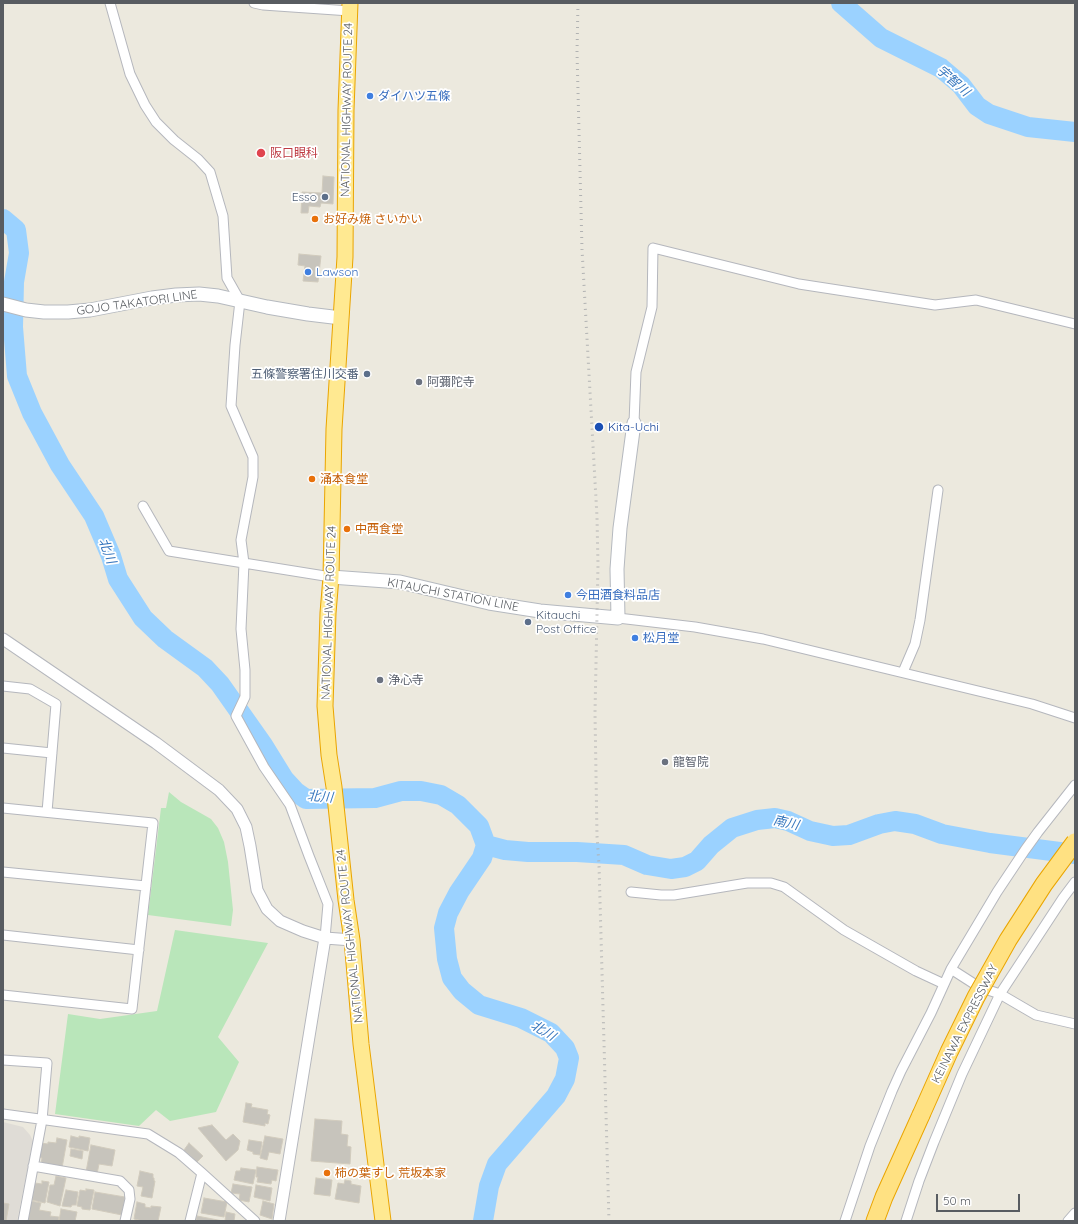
<!DOCTYPE html>
<html>
<head>
<meta charset="utf-8">
<style>
	body { margin:0 }
	#map { position:relative; width:1078px; height:1224px; overflow:hidden; background:#ece9de; font-family:Quicksand,sans-serif }
	canvas { display:block }
	.frame { position:absolute; inset:0; border:4px solid #585c61; pointer-events:none }
	.scale { position:absolute; left:936px; top:1194px; width:84px; height:18px; box-sizing:border-box; border:2px solid #585c61; border-top:0; padding-left:5px; font-size:12px; line-height:14px; white-space:nowrap; color:#585c61; -webkit-text-stroke:3px #fff; paint-order:stroke }
</style>
</head>
<body>
<div id="map">
<canvas width="1078" height="1224"></canvas>
<div class="frame"></div>
<div class="scale">50 m</div>
</div>
<script>
const ctx = document.querySelector('canvas').getContext('2d');
ctx.lineJoin = 'round';
function fillPath(path, color) { ctx.fillStyle = color; ctx.fill(path, 'evenodd'); }
const toPath = rows => new Path2D(rows.map(r => 'M' + r).join(''));
function trace(path, color, width, dash) { ctx.strokeStyle = color; ctx.lineWidth = width; ctx.lineCap = dash ? 'butt' : 'round'; ctx.setLineDash(dash || []); ctx.stroke(path); }
function label(font, color, halo, rows, align = 'center') {
  ctx.font = font + ' Quicksand,"Noto Sans JP",sans-serif'; ctx.lineWidth = 3.5; ctx.setLineDash([]); ctx.textBaseline = 'middle'; ctx.strokeStyle = halo; ctx.fillStyle = color; for (const [text, x, y, turn = 0] of rows) {
    ctx.save(); ctx.translate(x, y); ctx.rotate((+turn || 0) * Math.PI / 180); ctx.textAlign = isNaN(turn) ? turn : align; if (halo) ctx.strokeText(text, 0, 0); ctx.fillText(text, 0, 0); ctx.restore();
  }
}
const industrial = toPath([
	[3,1122,23,1127,30,1135,33,1141,17,1221,3,1221]
]);
const green = toPath([
	[169,792,181,802,211,819,218,828,224,842,228,862,233,910,231,926,148,915,161,808,166,808],
	[175,930,268,943,218,1037,239,1062,216,1112,170,1121,156,1110,139,1126,55,1114,68,1014,100,1019,157,1011]
]);
const river = toPath([
	[841,3,881,38,941,68,961,85,977,106,989,114,1028,127,1075,132],
	[3,219,16,230,19,253,14,282,13,327,17,376,32,413,60,465,94,516,111,556,118,579,143,618,165,639,205,668,220,684,263,745,284,779,296,792,306,799,375,798,401,791,421,791,441,795,458,805,479,826,486,845,482,858,459,892,448,913,444,928,447,959,452,978,462,991,479,1005,521,1018,551,1033,565,1048,569,1058,565,1079,556,1096,497,1164,489,1186,483,1221],
	[486,845,505,850,528,852,577,852,624,855,647,865,671,869,685,867,697,861,711,845,732,828,757,820,775,818,788,821,810,831,833,836,849,835,879,824,895,821,915,824,942,834,990,843,1075,854]
]);
const building = toPath([
	[323,176,334,177,333,204,321,203,320,207,309,206,308,213,301,213,302,192,322,193,323,176],
	[299,254,321,256,318,282,303,281,305,266,298,265,299,254],
	[246,1103,252,1104,251,1107,268,1110,267,1114,270,1115,268,1124,265,1123,265,1126,243,1122,246,1103],
	[315,1119,342,1121,341,1134,348,1135,347,1146,351,1147,350,1164,311,1161,315,1119],
	[212,1125,226,1140,233,1134,240,1141,238,1150,226,1161,198,1128,212,1125],
	[71,1136,79,1138,79,1136,90,1138,88,1151,69,1147,71,1136],
	[265,1136,283,1139,280,1154,269,1152,267,1160,260,1158,265,1136],
	[57,1138,67,1140,62,1168,41,1164,42,1158,38,1157,41,1143,48,1144,48,1142,56,1143,57,1138],
	[249,1140,262,1142,260,1155,253,1154,253,1152,247,1150,249,1140],
	[189,1143,203,1156,197,1162,184,1150,189,1143],
	[91,1145,115,1150,112,1166,99,1164,97,1174,86,1172,91,1145],
	[71,1149,83,1151,82,1159,70,1156,71,1149],
	[257,1167,278,1170,276,1181,272,1180,271,1184,257,1182,258,1177,256,1177,257,1167],
	[241,1168,256,1170,253,1184,234,1180,236,1171,240,1171,241,1168],
	[140,1171,153,1174,153,1178,154,1178,154,1181,155,1181,152,1198,141,1196,143,1187,137,1186,140,1171],
	[56,1176,66,1178,60,1206,47,1202,50,1185,54,1185,56,1176],
	[316,1178,332,1180,330,1196,314,1194,316,1178],
	[345,1180,351,1181,351,1184,361,1186,359,1203,335,1199,338,1183,344,1184,345,1180],
	[42,1181,49,1182,45,1203,32,1200,35,1183,42,1184,42,1181],
	[233,1184,252,1187,249,1202,239,1200,240,1194,231,1193,233,1184],
	[256,1185,272,1188,270,1201,254,1197,256,1185],
	[86,1189,94,1190,90,1210,82,1209,82,1207,77,1206,80,1190,86,1191,86,1189],
	[66,1190,78,1192,76,1205,72,1205,71,1207,62,1206,66,1190],
	[95,1192,125,1197,122,1215,92,1209,95,1192],
	[204,1198,227,1202,224,1217,201,1213,204,1198],
	[31,1201,41,1203,39,1210,51,1212,50,1216,59,1217,58,1221,28,1221,31,1201],
	[263,1201,274,1204,272,1219,260,1215,263,1201],
	[137,1202,145,1204,145,1207,151,1208,151,1206,161,1207,158,1221,143,1221,134,1219,137,1202],
	[3,1203,9,1204,6,1221,3,1221,3,1203],
	[61,1209,77,1212,75,1221,59,1221,61,1209],
	[226,1212,235,1214,234,1221,225,1221,226,1212],
	[197,1216,223,1221,196,1221,197,1216]
]);
const minor = toPath([
	[110,3,130,74,145,105,156,122,174,140,198,159,210,172,223,216,227,278,240,301,235,345,231,406,253,457,253,477,241,540,244,563,241,629,245,670,245,697,236,716,264,767,290,805,309,856,328,904,325,938],
	[254,3,263,5,350,11],
	[634,423,636,372,652,307,653,248,799,284,935,305,976,300,1075,324],
	[143,506,169,551,331,577],
	[618,618,695,627,763,639,1032,704,1075,718],
	[903,672,915,644,920,620,938,490],
	[3,686,30,689,56,704,47,812],
	[3,748,52,753],
	[3,808,153,823,132,1009,3,995],
	[3,872,146,886],
	[631,892,661,895,674,895,747,883,771,883,784,887,844,930,916,971,944,984],
	[3,935,139,950],
	[951,969,979,987,1000,994,1036,1015,1075,1024],
	[3,1060,47,1063,42,1120,23,1221],
	[3,1114,148,1134,179,1153,202,1173,255,1221],
	[33,1166,120,1181,129,1190,130,1199,125,1221],
	[190,1221,202,1173],
	[845,1221,870,1146,892,1091,901,1071,931,1013,951,969,997,892,1025,850,1038,832,1075,785],
	[906,1221,919,1181,934,1142,962,1074,1000,994,1063,898,1075,882],
	[1068,1221,1075,1213]
]);
const tertiary = toPath([
	[3,639,156,743,219,790,237,809,246,827,250,846,257,890,267,909,280,921,303,931,325,938,352,940],
	[279,1221,325,938]
]);
const secondary = toPath([
	[3,304,26,310,44,312,68,312,90,310,152,298,176,295,199,294,218,296,267,307,308,314,341,318],
	[331,577,400,582,489,603,540,611,618,618,617,569,620,528,634,423]
]);
const trunk = toPath([
	[350,3,346,110,345,257,334,429,331,577,328,613,325,706,329,755,334,787,346,900,352,940,361,1044,383,1221]
]);
const motorway = toPath([
	[875,1221,884,1197,921,1115]
]);
const rail = toPath([
	[578,3,577,52,582,249,597,517,598,565,595,713,597,836,599,865,609,1221]
]);
const motorwayBridge = toPath([
	[921,1115,949,1052,976,997,1008,940,1044,884,1075,842]
]);
const markers = [
	[370,96,4,"#3f7fe0"],
	[261,153,5,"#e0444e"],
	[325,197,4,"#5c6f8a"],
	[315,219,4,"#e8710a"],
	[308,272,4,"#3f7fe0"],
	[367,374,4,"#5c6f8a"],
	[419,382,4,"#6b7280"],
	[599,427,5,"#1a4fb4"],
	[312,479,4,"#e8710a"],
	[347,529,4,"#e8710a"],
	[568,595,4,"#3f7fe0"],
	[528,622,4,"#5c6f8a"],
	[635,638,4,"#3f7fe0"],
	[380,680,4,"#6b7280"],
	[665,762,4,"#6b7280"],
	[327,1173,4,"#e8710a"]
];
const shopNames = [
	["ダイハツ五條",378,96],
	["Lawson",316,272],
	["今田酒食料品店",576,595],
	["松月堂",643,638]
];
const streetNames = [
	["NATIONAL HIGHWAY ROUTE 24",347,110,-89],
	["GOJO TAKATORI LINE",137,303,-8],
	["KITAUCHI STATION LINE",453,595,11],
	["NATIONAL HIGHWAY ROUTE 24",329,613,-88],
	["NATIONAL HIGHWAY ROUTE 24",350,936,-96],
	["KEINAWA EXPRESSWAY",965,1024,-63]
];
const healthNames = [
	["阪口眼科",270,153]
];
const serviceNames = [
	["Esso",317,197],
	["五條警察署住川交番",359,374],
	["Kitauchi",536,615,"left"],
	["Post Office",536,629,"left"]
];
const foodNames = [
	["お好み焼 さいかい",323,219],
	["涌本食堂",320,479],
	["中西食堂",355,529],
	["柿の葉すし 荒坂本家",335,1173]
];
const worshipNames = [
	["阿彌陀寺",427,382],
	["浄心寺",388,680],
	["龍智院",673,762]
];
const transitNames = [
	["Kita-Uchi",608,427]
];
const waterNames = [
	["宇智川",953,81,41],
	["北川",107,551,69],
	["北川",320,797,4],
	["南川",786,823,13],
	["北川",543,1031,32]
];
fillPath(industrial, '#dfdcd6');
fillPath(green, '#b9e6ba');
trace(river, '#9bd2ff', 20);
fillPath(building, '#c7c4bc');
trace(building, '#d1cbbd', 1);
trace(minor, '#b5b7bd', 11);
trace(tertiary, '#b5b7bd', 13);
trace(secondary, '#b5b9bf', 15);
trace(trunk, '#eaa500', 17);
trace(motorway, '#eaa500', 19);
trace(minor, '#fff', 9);
trace(tertiary, '#fff', 11);
trace(secondary, '#fff', 13);
trace(trunk, '#ffe991', 15);
trace(motorway, '#ffe182', 17);
trace(rail, '#b1b2b2', 3, [1, 5]);
trace(motorwayBridge, '#eaa500', 19, []);
trace(motorwayBridge, '#ffe182', 17);
for (const [x, y, r, color] of markers) { const dot = new Path2D(); dot.arc(x, y, r, 0, 2 * Math.PI); ctx.fillStyle = color; ctx.fill(dot); trace(dot, '#fff', 1.5); }
label('12px', '#366cbe', '#fff', shopNames, 'left');
label('12px', '#585c61', '#fff', streetNames);
label('12px', '#be3a42', '#fff', healthNames, 'left');
label('12px', '#4e5e75', '#fff', serviceNames, 'right');
label('12px', '#c56008', '#fff', foodNames, 'left');
label('12px', '#5b616d', '#fff', worshipNames, 'left');
label('12px', '#164399', '#fff', transitNames, 'left');
label('italic 13px', '#3777be', '#fff', waterNames);
</script>
</body>
</html>
